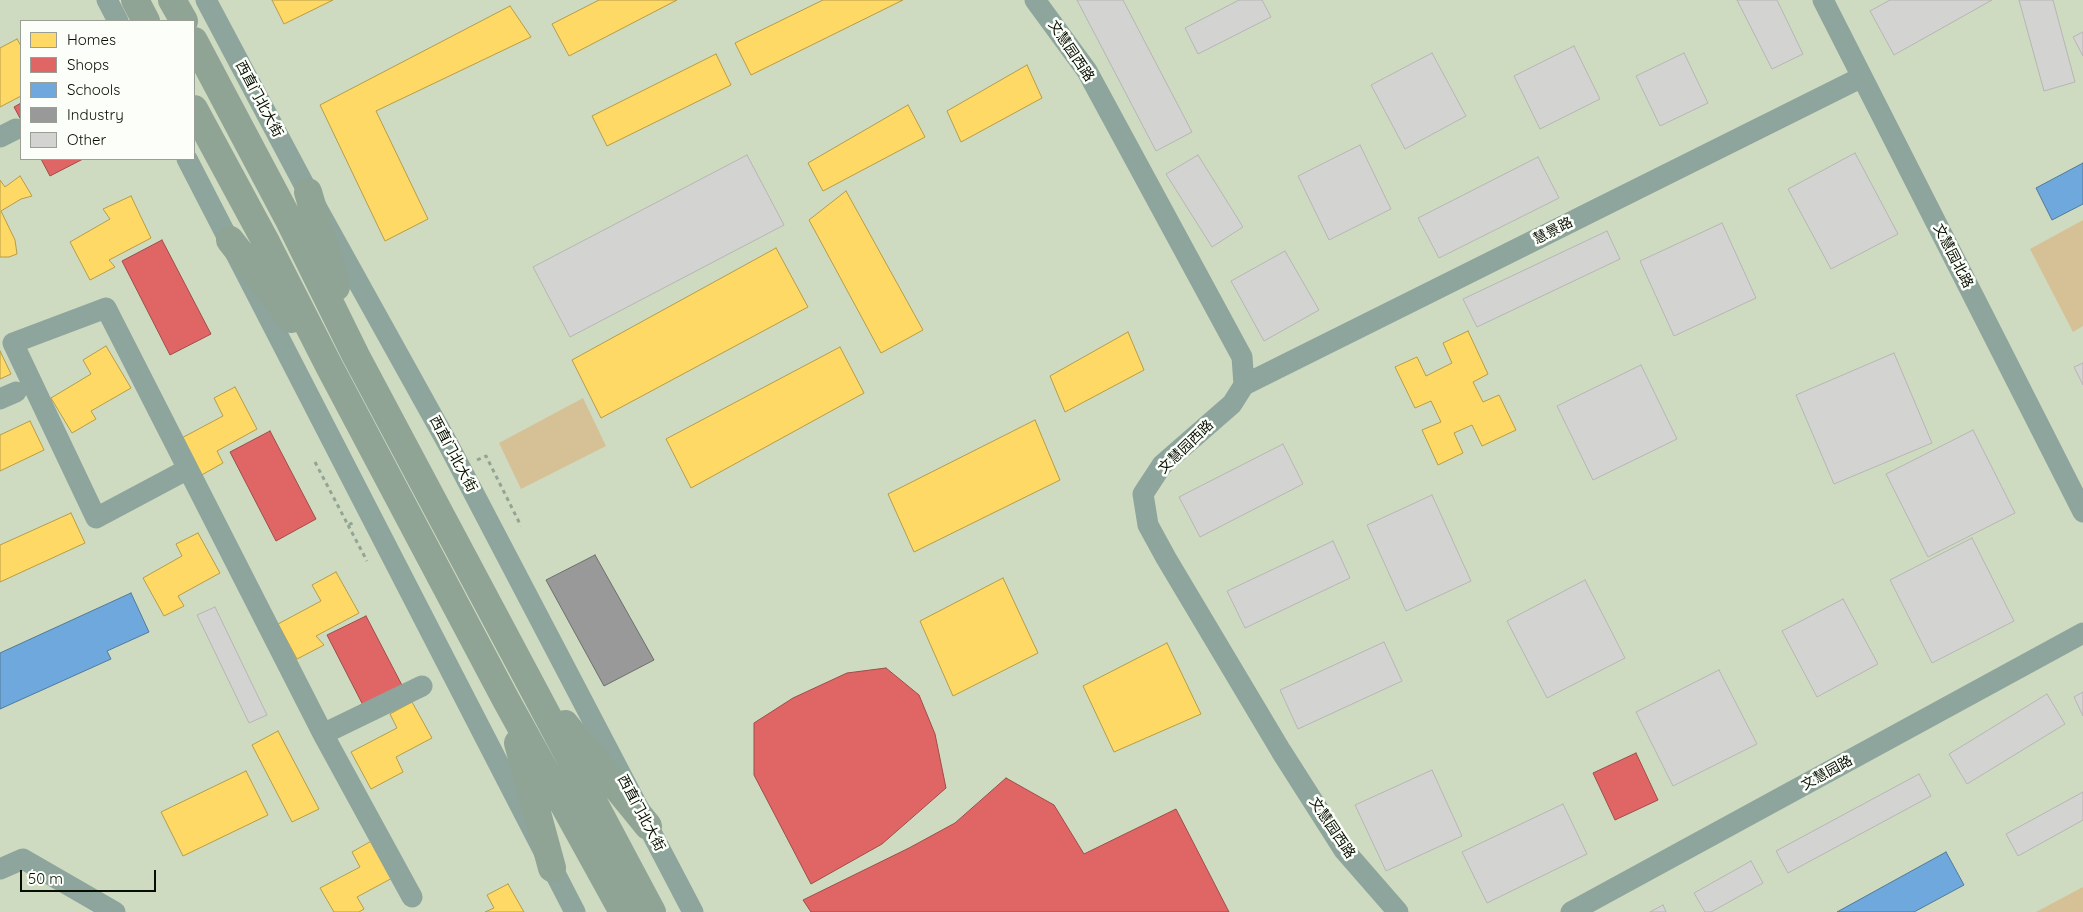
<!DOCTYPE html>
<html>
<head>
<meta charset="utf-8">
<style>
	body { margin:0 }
	#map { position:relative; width:2083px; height:912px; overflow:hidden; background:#cedbc0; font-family:Quicksand,sans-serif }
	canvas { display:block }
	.legend { position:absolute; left:20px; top:20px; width:175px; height:140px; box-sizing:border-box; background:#fcfff9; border:1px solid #9a9f96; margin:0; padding:6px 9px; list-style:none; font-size:15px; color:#070e01 }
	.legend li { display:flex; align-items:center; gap:10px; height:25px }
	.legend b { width:25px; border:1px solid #9a9f96 }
	.scale { position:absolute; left:20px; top:870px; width:136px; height:22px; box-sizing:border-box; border:2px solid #070e01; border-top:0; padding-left:6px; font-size:15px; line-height:18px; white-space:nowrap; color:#070e01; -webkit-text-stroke:4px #fcfff9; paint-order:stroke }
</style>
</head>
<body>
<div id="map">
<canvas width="2083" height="912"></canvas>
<ul class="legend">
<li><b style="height:14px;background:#ffd966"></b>Homes</li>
<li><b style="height:14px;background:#e06666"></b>Shops</li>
<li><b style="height:14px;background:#6fa8dc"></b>Schools</li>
<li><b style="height:14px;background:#999"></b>Industry</li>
<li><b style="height:14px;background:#d3d3d2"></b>Other</li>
</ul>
<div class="scale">50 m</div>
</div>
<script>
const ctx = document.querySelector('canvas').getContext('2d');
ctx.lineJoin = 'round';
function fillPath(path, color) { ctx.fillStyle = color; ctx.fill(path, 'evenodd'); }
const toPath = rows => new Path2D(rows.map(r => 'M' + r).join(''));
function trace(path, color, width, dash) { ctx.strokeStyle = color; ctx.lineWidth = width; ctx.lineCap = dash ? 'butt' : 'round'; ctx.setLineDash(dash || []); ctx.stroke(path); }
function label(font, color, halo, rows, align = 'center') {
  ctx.font = font + ' Quicksand,"Noto Sans SC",sans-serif'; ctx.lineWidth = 5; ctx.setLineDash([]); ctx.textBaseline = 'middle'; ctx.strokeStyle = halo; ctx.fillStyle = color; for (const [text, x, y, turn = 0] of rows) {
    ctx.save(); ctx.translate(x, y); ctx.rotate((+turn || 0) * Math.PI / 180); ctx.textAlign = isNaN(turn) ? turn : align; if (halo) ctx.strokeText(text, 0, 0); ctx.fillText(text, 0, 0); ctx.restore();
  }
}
const green = toPath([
	[2083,220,2083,326,2073,332,2030,249],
	[583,398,606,446,521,489,499,443],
	[2083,887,2083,912,2036,912]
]);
const homes = toPath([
	[272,0,333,0,284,24,272,0],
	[599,0,677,0,569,56,552,24,599,0],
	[823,0,903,0,751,75,735,43,823,0],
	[510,6,531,37,376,111,428,219,385,241,320,105,510,6],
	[17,39,21,46,21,96,0,107,0,48,17,39],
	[716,54,731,85,607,146,592,116,716,54],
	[1027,65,1042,98,961,142,947,111,1027,65],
	[908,105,925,137,823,191,808,163,908,105],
	[20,176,32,196,21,199,1,211,15,240,17,254,9,257,0,257,0,180,5,187,20,176],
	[846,191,923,330,881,353,809,220,846,191],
	[131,196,151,238,109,260,115,267,90,280,70,242,110,219,103,209,131,196],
	[776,248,808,307,601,418,572,360,776,248],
	[1468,331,1488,374,1473,382,1483,402,1499,395,1516,430,1482,446,1472,425,1454,433,1463,453,1438,465,1422,430,1441,422,1431,401,1415,408,1395,367,1417,357,1426,376,1452,363,1443,343,1468,331],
	[1128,332,1144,370,1065,412,1050,376,1128,332],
	[106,346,131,388,91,411,96,419,72,433,51,398,91,374,83,360,106,346],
	[840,347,864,393,691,488,666,439,840,347],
	[0,351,11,374,0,379,0,351],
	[235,387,257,429,217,451,223,463,198,477,178,440,223,416,214,398,235,387],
	[1035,420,1060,480,914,552,888,494,1035,420],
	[30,421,44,450,0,471,0,435,30,421],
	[71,513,85,543,0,582,0,545,71,513],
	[198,533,220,573,178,596,184,606,164,616,143,578,182,556,176,544,198,533],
	[336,572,359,613,316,636,324,645,297,659,278,624,321,601,312,585,336,572],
	[1003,578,1038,653,953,696,920,621,1003,578],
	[1167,643,1201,714,1114,752,1083,686,1167,643],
	[412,702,432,738,396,757,403,772,371,789,351,752,397,728,390,714,412,702],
	[278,731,319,809,292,822,252,745,278,731],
	[246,771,268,815,183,856,161,812,246,771],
	[375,839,396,876,357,897,364,909,359,912,334,912,320,888,360,867,352,852,375,839],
	[508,884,524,912,485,912,494,908,487,895,508,884]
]);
const shops = toPath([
	[21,103,21,120,14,107,21,103],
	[41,159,83,159,50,176,41,159],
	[162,240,211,334,170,355,122,261,162,240],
	[270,431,316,519,276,541,230,452,270,431],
	[366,616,405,691,366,711,327,635,366,616],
	[886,668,919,695,935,734,946,788,882,844,811,884,754,775,754,723,793,698,847,673,886,668],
	[1636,753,1658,800,1615,820,1593,773,1636,753],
	[1006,778,1054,805,1084,854,1176,809,1229,912,811,912,803,900,909,848,955,823,1006,778]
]);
const schools = toPath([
	[2083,163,2083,204,2052,220,2036,188,2083,163],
	[131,593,149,632,107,651,111,659,0,709,0,653,131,593],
	[1946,852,1964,885,1914,912,1837,912,1946,852]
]);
const industry = toPath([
	[595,555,654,660,604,686,546,580,595,555]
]);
const building = toPath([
	[1077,0,1123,0,1192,132,1156,151,1077,0],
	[1239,0,1262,0,1271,17,1198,54,1185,28,1239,0],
	[1737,0,1777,0,1803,54,1772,69,1737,0],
	[1890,0,1992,0,1894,55,1870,11,1890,0],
	[2019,0,2053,0,2075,82,2044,91,2019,0],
	[2083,32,2083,56,2073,37,2083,32],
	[1574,46,1600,99,1540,129,1514,76,1574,46],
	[1432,53,1466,116,1405,149,1371,85,1432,53],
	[1684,53,1708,103,1660,126,1636,76,1684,53],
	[1360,145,1391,209,1329,240,1298,176,1360,145],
	[1855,153,1898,234,1831,269,1788,189,1855,153],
	[747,155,784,225,570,337,533,267,747,155],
	[1198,155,1243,227,1212,247,1166,174,1198,155],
	[1538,157,1559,198,1439,258,1418,218,1538,157],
	[1722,223,1756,298,1674,336,1640,261,1722,223],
	[1607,231,1620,259,1477,327,1463,299,1607,231],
	[1285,251,1319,310,1264,341,1231,281,1285,251],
	[1894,353,1932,443,1834,484,1796,395,1894,353],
	[2083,363,2083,385,2074,367,2083,363],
	[1641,365,1677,439,1593,480,1557,406,1641,365],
	[1973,430,2015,513,1928,557,1886,474,1973,430],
	[1283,444,1303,484,1200,537,1179,497,1283,444],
	[1432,495,1471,581,1406,611,1367,525,1432,495],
	[1972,538,2014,621,1932,663,1890,580,1972,538],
	[1333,541,1350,578,1245,628,1227,591,1333,541],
	[1585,580,1625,658,1547,698,1507,621,1585,580],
	[1843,599,1878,664,1817,697,1782,631,1843,599],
	[215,607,267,715,249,723,197,615,215,607],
	[1384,642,1402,681,1298,729,1280,690,1384,642],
	[1719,670,1757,744,1673,786,1636,712,1719,670],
	[2083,692,2083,716,2074,697,2083,692],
	[2047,694,2065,724,1967,784,1949,754,2047,694],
	[1432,770,1462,836,1386,871,1355,805,1432,770],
	[1919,774,1931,796,1788,873,1776,851,1919,774],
	[2083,792,2083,820,2018,856,2006,834,2083,792],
	[1563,804,1587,854,1487,903,1462,852,1563,804],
	[1751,861,1763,883,1711,912,1705,912,1694,893,1751,861],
	[1663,905,1666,912,1650,912,1663,905]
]);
const path = toPath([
	[477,460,486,456,521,526],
	[315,462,348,525,353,523],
	[348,525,367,561]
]);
const minor = toPath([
	[107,0,118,21],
	[206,0,308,192,448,444,693,912],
	[1035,0,1087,71,1242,357,1244,385,1232,404,1162,465,1143,494,1148,525,1166,558,1281,751,1344,850,1398,912],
	[1823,0,2083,512],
	[0,137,16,129],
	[187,159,575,912],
	[1244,385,1862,77],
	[0,399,16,392],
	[188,469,96,518,13,343,106,308,323,734,422,686],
	[323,734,412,897],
	[0,869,23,859,115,912],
	[1571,912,2083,633]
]);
const highway = toPath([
	[135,0,146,21],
	[172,0,184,21],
	[194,41,290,222,356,356,652,912],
	[194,109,267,244,329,366,506,700,623,912],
	[308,192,336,287],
	[230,240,292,319],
	[565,724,648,826],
	[518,743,552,868]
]);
const streetNames = [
	["文慧园西路",1071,51,56],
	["西直门北大街",259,99,62],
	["慧景路",1553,231,-27],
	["文慧园北路",1953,256,63],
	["文慧园西路",1186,447,-44],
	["西直门北大街",453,454,62],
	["文慧园路",1827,773,-29],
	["西直门北大街",641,813,62],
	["文慧园西路",1332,828,56]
];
fillPath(green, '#d6c197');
fillPath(homes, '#ffd966');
trace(homes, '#b59c48', 1);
fillPath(shops, '#e06666');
trace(shops, '#9f4c48', 1);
fillPath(schools, '#6fa8dc');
trace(schools, '#507a9a', 1);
fillPath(industry, '#999');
trace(industry, '#6d6f6b', 1);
fillPath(building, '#d3d3d2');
trace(building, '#b5b6b3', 1);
trace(path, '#93a496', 3, [4, 4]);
trace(minor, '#8da59c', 21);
trace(highway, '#90a496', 28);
label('14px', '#070e01', '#fcfff9', streetNames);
</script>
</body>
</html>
